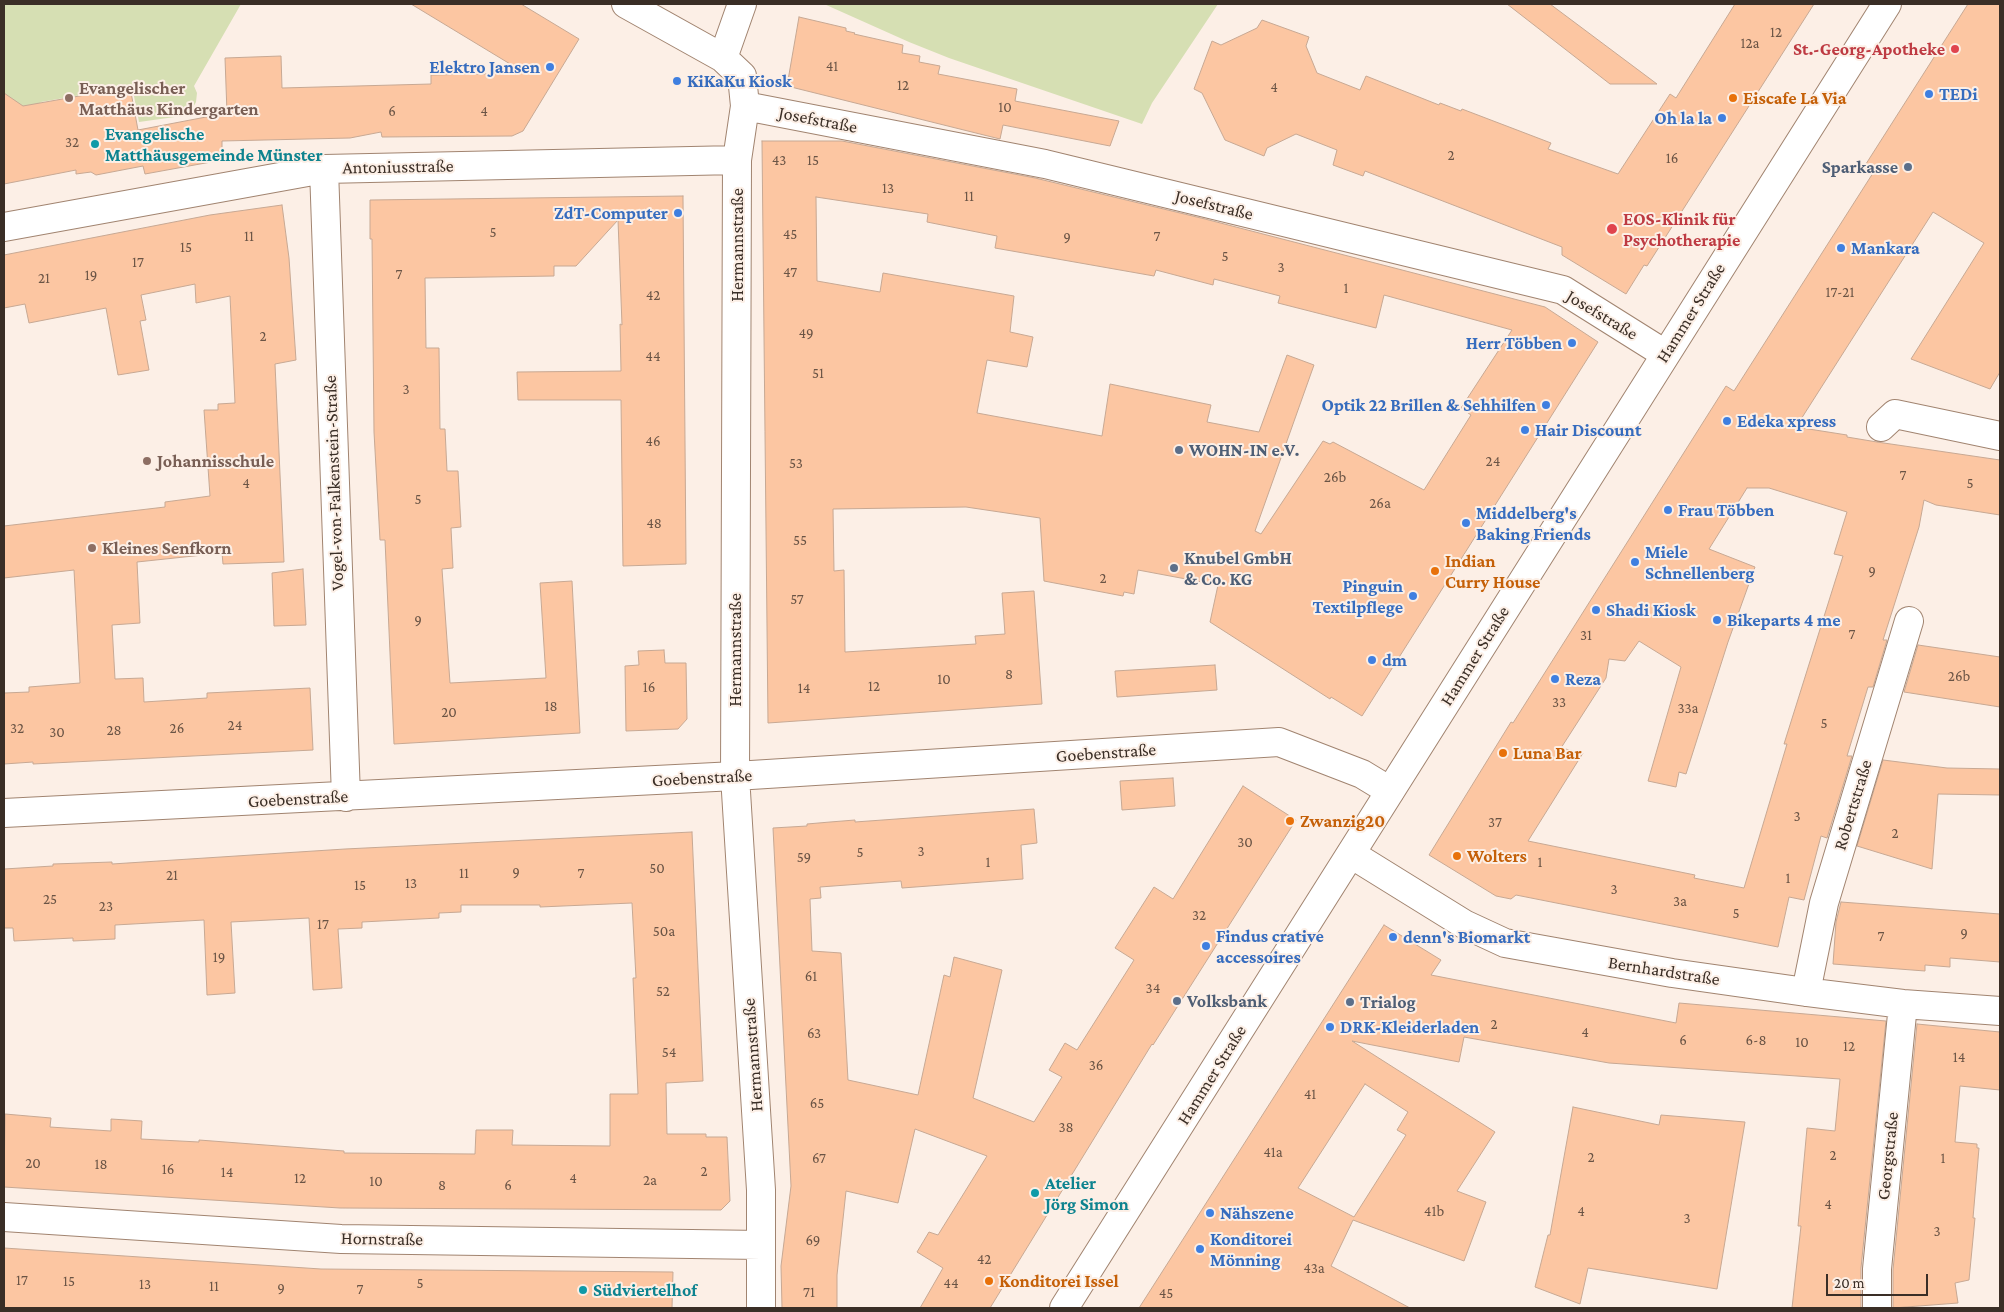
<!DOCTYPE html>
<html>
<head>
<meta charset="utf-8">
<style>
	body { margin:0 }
	#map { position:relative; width:2004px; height:1312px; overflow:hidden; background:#fcefe6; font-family:"Crimson Pro",serif }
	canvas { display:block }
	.frame { position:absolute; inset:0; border:5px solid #3a2e26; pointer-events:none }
	.scale { position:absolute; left:1826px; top:1274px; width:102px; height:22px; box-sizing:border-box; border:2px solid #3a2e26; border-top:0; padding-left:6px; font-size:15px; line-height:18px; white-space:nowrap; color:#3a2e26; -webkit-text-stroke:4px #fcefe6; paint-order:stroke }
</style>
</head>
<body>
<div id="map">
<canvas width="2004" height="1312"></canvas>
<div class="frame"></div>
<div class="scale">20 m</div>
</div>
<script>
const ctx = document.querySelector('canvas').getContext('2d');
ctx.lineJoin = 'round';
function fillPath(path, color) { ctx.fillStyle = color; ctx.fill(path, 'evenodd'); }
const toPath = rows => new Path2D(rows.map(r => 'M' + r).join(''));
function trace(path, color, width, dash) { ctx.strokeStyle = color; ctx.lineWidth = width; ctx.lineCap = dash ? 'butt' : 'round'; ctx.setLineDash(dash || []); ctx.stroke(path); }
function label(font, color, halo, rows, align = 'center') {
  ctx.font = font + ' "Crimson Pro",serif'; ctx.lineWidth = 4; ctx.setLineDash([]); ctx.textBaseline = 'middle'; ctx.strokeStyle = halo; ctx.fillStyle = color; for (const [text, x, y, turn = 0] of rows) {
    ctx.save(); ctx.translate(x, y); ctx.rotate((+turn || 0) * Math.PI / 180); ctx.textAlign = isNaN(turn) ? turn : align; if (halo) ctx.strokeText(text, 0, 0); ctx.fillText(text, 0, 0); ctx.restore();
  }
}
const green = toPath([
	[4,4,241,4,194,86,197,93,196,102,189,115,139,122,132,86,41,102,4,157,4,10,5,8],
	[824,4,1218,4,1152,103,1142,124,949,58,909,42]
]);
const building = toPath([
	[411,4,521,4,579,39,523,131,512,136,382,137,381,132,350,138,222,141,222,160,145,174,143,166,96,175,91,172,76,174,76,170,4,184,4,93,23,106,130,87,138,130,227,113,225,58,281,56,282,88,431,84,431,75,525,73,411,4],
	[1507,4,1550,4,1657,84,1610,84,1507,4],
	[1735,4,1814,4,1647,266,1644,265,1626,294,1562,255,1562,247,1365,171,1363,176,1333,165,1337,150,1296,134,1267,148,1264,156,1225,140,1202,93,1194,89,1212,41,1221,45,1257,28,1262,20,1309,37,1306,46,1317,73,1360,90,1366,76,1439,105,1440,103,1461,111,1462,109,1551,143,1548,149,1618,174,1670,94,1676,98,1735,4],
	[1968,4,2000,4,2000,372,1990,389,1911,359,1984,243,1933,212,1796,427,1847,435,1847,437,1877,442,2000,460,2000,515,1936,505,1924,500,1919,527,1883,640,1887,640,1873,687,1868,687,1847,756,1852,756,1827,838,1821,836,1804,900,1789,897,1778,947,1516,895,1511,899,1496,896,1429,855,1511,722,1513,723,1726,386,1734,391,1873,173,1864,167,1968,4],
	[1747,488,1769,488,1847,512,1834,554,1843,556,1784,744,1787,744,1744,888,1694,878,1695,875,1528,841,1583,753,1561,748,1606,678,1609,659,1625,661,1639,641,1681,667,1648,781,1676,787,1679,772,1686,774,1728,642,1755,567,1709,549,1747,488],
	[799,17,846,28,846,31,855,33,854,34,903,45,902,53,920,56,919,62,940,66,938,74,1017,89,1015,101,1119,121,1110,146,1003,125,1000,139,787,86,799,17],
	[762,141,842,141,1035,178,1205,219,1545,307,1598,342,1362,716,1331,697,1330,699,1210,622,1218,585,1138,570,1134,594,1124,592,1123,596,1044,581,1040,518,966,507,833,509,834,571,844,570,845,652,976,644,975,636,1005,634,1002,593,1034,591,1042,704,768,723,762,141],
	[816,197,928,214,927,222,997,236,995,248,1154,276,1156,270,1213,285,1214,279,1280,296,1278,303,1376,328,1384,295,1512,330,1461,408,1471,415,1424,490,1333,442,1330,444,1323,441,1261,534,1255,531,1314,365,1287,355,1259,432,1207,422,1211,405,1110,384,1102,436,977,413,987,360,1027,367,1033,337,1010,332,1014,296,883,273,880,292,817,281,816,197],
	[683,196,686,564,623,566,621,400,518,400,517,372,621,371,620,324,622,325,618,220,576,266,554,266,554,276,425,278,426,348,439,348,440,429,445,429,447,471,458,471,461,527,451,528,453,568,442,569,450,683,546,678,540,583,572,581,580,733,394,744,385,540,380,540,374,432,372,239,370,239,370,200,683,196],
	[282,205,289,258,296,360,275,364,284,562,223,564,222,553,137,562,140,623,112,625,115,679,143,678,144,702,207,698,207,693,310,688,313,750,33,764,33,762,4,764,4,693,29,692,29,687,80,683,74,570,4,578,4,526,165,507,165,502,210,496,204,410,218,410,218,404,235,403,230,296,196,303,195,284,141,295,146,320,140,321,149,370,118,375,106,308,29,323,25,304,4,308,4,255,210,215,282,205],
	[303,569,306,625,274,626,272,573,303,569],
	[1918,645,2000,657,2000,707,1904,692,1918,645],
	[664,650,665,663,686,663,687,719,678,729,626,731,625,666,639,665,638,651,664,650],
	[1215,665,1217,690,1117,697,1115,671,1215,665],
	[1883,760,1947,768,2000,769,2000,795,1938,794,1932,869,1857,846,1883,760],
	[1173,778,1175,806,1122,810,1120,781,1173,778],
	[1243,786,1296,820,1153,1045,1152,1044,990,1308,920,1308,943,1268,917,1252,929,1232,938,1235,987,1156,915,1129,898,1203,846,1191,837,1275,837,1308,782,1308,781,1266,791,1186,773,828,807,826,807,824,830,822,855,820,855,822,1034,809,1037,843,1021,845,1023,879,902,888,901,881,820,887,821,898,810,899,812,951,841,953,848,1080,918,1095,944,975,950,977,954,957,1002,970,973,1098,1034,1122,1062,1077,1049,1070,1065,1043,1077,1050,1134,960,1115,948,1154,887,1173,899,1243,786],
	[692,832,703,1081,666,1083,667,1134,706,1134,706,1137,727,1137,730,1201,721,1210,340,1208,4,1187,5,1114,51,1118,50,1127,111,1131,111,1119,142,1121,141,1139,199,1142,199,1140,344,1151,344,1153,475,1154,476,1130,513,1130,512,1145,610,1146,610,1094,638,1094,633,978,636,978,632,903,540,907,540,905,461,905,461,912,439,913,439,918,362,922,362,928,338,929,342,988,313,990,309,918,231,922,235,993,207,995,204,920,115,925,115,939,73,941,73,938,14,941,13,928,4,928,4,869,53,866,53,864,112,862,112,864,345,849,692,832],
	[1841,902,2000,914,2000,962,1950,958,1950,967,1925,965,1925,971,1833,964,1836,922,1841,902],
	[1384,925,1441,960,1431,975,1549,998,1676,1023,1679,1003,1886,1021,1861,1268,1861,1308,1792,1308,1801,1226,1798,1226,1807,1128,1835,1131,1840,1079,1609,1063,1464,1037,1459,1062,1352,1041,1495,1132,1457,1191,1486,1202,1464,1261,1353,1220,1331,1266,1410,1308,1139,1308,1384,925],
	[1365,1084,1408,1112,1397,1130,1406,1135,1354,1217,1298,1188,1365,1084],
	[1917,1024,2000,1032,2000,1090,1960,1086,1955,1142,1977,1144,1977,1148,1979,1148,1973,1218,1975,1218,1969,1280,1955,1283,1958,1303,1893,1308,1893,1270,1917,1024],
	[1573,1107,1659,1125,1661,1115,1745,1122,1717,1289,1588,1268,1580,1304,1535,1287,1548,1235,1550,1235,1573,1107],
	[4,1248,321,1269,673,1272,672,1308,4,1308,4,1248]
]);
const minor = toPath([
	[626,4,723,58,742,76,745,106,737,160,735,776,761,1190,761,1308],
	[723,58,742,4],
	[745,106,1045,164,1563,290,1665,354],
	[324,169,346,797],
	[4,227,324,169,737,160],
	[1881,427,1895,414,2000,436],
	[4,813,735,776,1279,742,1362,774,1390,791],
	[1351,854,1464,924,1505,943,1672,973,1806,992,1903,1004,2000,1011],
	[1806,992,1824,903,1909,621],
	[4,1217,341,1239,761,1245],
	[1877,1308,1877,1269,1903,1004]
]);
const secondary = toPath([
	[1064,1308,1887,4]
]);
const markers = [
	[1955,49,5,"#e0444e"],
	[550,67,5,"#3f7fe0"],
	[677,81,5,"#3f7fe0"],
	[1929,94,5,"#3f7fe0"],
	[69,98,5,"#8d6e63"],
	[1733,98,5,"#e8710a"],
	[1722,118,5,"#3f7fe0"],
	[95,144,5,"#0f9aa8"],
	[1908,167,5,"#5c6f8a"],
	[678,213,5,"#3f7fe0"],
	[1612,229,6,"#e0444e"],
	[1841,248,5,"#3f7fe0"],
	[1572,343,5,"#3f7fe0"],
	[1546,405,5,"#3f7fe0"],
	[1727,421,5,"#3f7fe0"],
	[1525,430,5,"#3f7fe0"],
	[1179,450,5,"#5c6f8a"],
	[147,461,5,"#8d6e63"],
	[1668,510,5,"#3f7fe0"],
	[1466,523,5,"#3f7fe0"],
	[92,548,5,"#8d6e63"],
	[1635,562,5,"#3f7fe0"],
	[1174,568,5,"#5c6f8a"],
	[1435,571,5,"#e8710a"],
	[1413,596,5,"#3f7fe0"],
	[1596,610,5,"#3f7fe0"],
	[1717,620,5,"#3f7fe0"],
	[1372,660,5,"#3f7fe0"],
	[1555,679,5,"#3f7fe0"],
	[1503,753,5,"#e8710a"],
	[1290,821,5,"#e8710a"],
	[1457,856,5,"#e8710a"],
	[1393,937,5,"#3f7fe0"],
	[1206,946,5,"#3f7fe0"],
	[1177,1001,5,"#5c6f8a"],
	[1350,1002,5,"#5c6f8a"],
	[1330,1027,5,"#3f7fe0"],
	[1035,1193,5,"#0f9aa8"],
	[1210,1213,5,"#3f7fe0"],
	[1200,1249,5,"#3f7fe0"],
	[989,1281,5,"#e8710a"],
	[583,1290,5,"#0f9aa8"]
];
const numberNames = [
	["12",1776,32],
	["12a",1750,43],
	["41",832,66],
	["12",903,85],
	["4",1274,87],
	["10",1005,107],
	["6",392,111],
	["4",484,111],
	["32",72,142],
	["2",1451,155],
	["16",1672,158],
	["43",779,160],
	["15",813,160],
	["13",888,188],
	["11",969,196],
	["5",493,232],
	["45",790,234],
	["11",249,236],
	["7",1157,236],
	["9",1067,237],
	["15",186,247],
	["5",1225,256],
	["17",138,262],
	["3",1281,267],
	["47",790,272],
	["7",399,274],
	["19",91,275],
	["21",44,278],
	["1",1346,288],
	["17-21",1840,292],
	["42",653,295],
	["49",806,333],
	["2",263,336],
	["44",653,356],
	["51",818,373],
	["3",406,389],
	["46",653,441],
	["24",1493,461],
	["53",796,463],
	["7",1903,475],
	["26b",1335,477],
	["4",246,483],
	["5",1970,483],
	["5",418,499],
	["26a",1380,503],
	["48",654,523],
	["55",800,540],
	["9",1872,571],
	["2",1103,578],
	["57",797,599],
	["9",418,620],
	["7",1852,634],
	["31",1586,635],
	["8",1009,674],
	["26b",1959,676],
	["10",944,679],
	["12",874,686],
	["16",649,687],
	["14",804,688],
	["33",1559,702],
	["18",551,706],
	["33a",1688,708],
	["20",449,712],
	["5",1824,723],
	["24",235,725],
	["32",17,728],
	["26",177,728],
	["28",114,730],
	["30",57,732],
	["3",1797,816],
	["37",1495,822],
	["2",1895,833],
	["30",1245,842],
	["3",921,851],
	["5",860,852],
	["59",804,857],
	["1",988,862],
	["1",1540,862],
	["50",657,868],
	["9",516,872],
	["11",464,873],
	["7",581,873],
	["21",172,875],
	["1",1788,878],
	["13",411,883],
	["15",360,885],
	["3",1614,889],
	["25",50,899],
	["3a",1680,901],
	["23",106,906],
	["5",1736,913],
	["32",1199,915],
	["17",323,924],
	["50a",664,931],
	["9",1964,933],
	["7",1881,936],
	["19",219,957],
	["61",811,976],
	["34",1153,988],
	["52",663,991],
	["2",1494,1024],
	["4",1585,1032],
	["63",814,1033],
	["6",1683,1040],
	["6-8",1756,1040],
	["10",1802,1042],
	["12",1849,1046],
	["54",669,1052],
	["14",1959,1057],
	["36",1096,1065],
	["41",1310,1094],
	["65",817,1103],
	["38",1066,1127],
	["41a",1273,1152],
	["2",1833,1155],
	["2",1591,1157],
	["67",819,1158],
	["1",1943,1158],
	["20",33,1163],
	["18",101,1164],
	["16",168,1169],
	["2",704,1171],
	["14",227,1172],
	["12",300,1178],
	["4",573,1178],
	["2a",650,1180],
	["10",376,1181],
	["8",442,1185],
	["6",508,1185],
	["4",1828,1204],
	["41b",1434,1211],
	["4",1581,1211],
	["3",1687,1218],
	["3",1937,1231],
	["69",813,1240],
	["42",984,1259],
	["43a",1314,1268],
	["17",22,1280],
	["15",69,1281],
	["5",420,1283],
	["44",951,1283],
	["13",145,1284],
	["11",214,1286],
	["9",281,1288],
	["7",360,1289],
	["71",809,1292],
	["45",1166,1293]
];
const healthNames = [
	["St.-Georg-Apotheke",1945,49],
	["EOS-Klinik für",1623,219,"left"],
	["Psychotherapie",1623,240,"left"]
];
const shopNames = [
	["Elektro Jansen",540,67,"right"],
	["KiKaKu Kiosk",687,81],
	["TEDi",1939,94],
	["Oh la la",1712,118,"right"],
	["ZdT-Computer",668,213,"right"],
	["Mankara",1851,248],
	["Herr Többen",1562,343,"right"],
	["Optik 22 Brillen & Sehhilfen",1536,405,"right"],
	["Edeka xpress",1737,421],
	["Hair Discount",1535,430],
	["Frau Többen",1678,510],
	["Middelberg's",1476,513],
	["Baking Friends",1476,534],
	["Miele",1645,552],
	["Schnellenberg",1645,573],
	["Pinguin",1403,586,"right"],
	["Textilpflege",1403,607,"right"],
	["Shadi Kiosk",1606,610],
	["Bikeparts 4 me",1727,620],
	["dm",1382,660],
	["Reza",1565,679],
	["Findus crative",1216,936],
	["accessoires",1216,957],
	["denn's Biomarkt",1403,937],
	["DRK-Kleiderladen",1340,1027],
	["Nähszene",1220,1213],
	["Konditorei",1210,1239],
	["Mönning",1210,1260]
];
const educationNames = [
	["Evangelischer",79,88],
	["Matthäus Kindergarten",79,109],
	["Johannisschule",157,461],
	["Kleines Senfkorn",102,548]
];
const foodNames = [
	["Eiscafe La Via",1743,98],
	["Indian",1445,561],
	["Curry House",1445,582],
	["Luna Bar",1513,753],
	["Zwanzig20",1300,821],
	["Wolters",1467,856],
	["Konditorei Issel",999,1281]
];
const streetNames = [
	["Josefstraße",818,120,11],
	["Antoniusstraße",398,167,-1],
	["Josefstraße",1214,205,14],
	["Hermannstraße",737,245,-90],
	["Hammer Straße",1691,313,-58],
	["Josefstraße",1602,315,31],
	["Vogel-von-Falkenstein-Straße",334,483,-92],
	["Hermannstraße",735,650,-90],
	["Hammer Straße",1475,656,-58],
	["Goebenstraße",1106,753,-4],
	["Goebenstraße",702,778,-3],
	["Goebenstraße",298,799,-3],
	["Robertstraße",1853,805,-73],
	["Bernhardstraße",1664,971,9],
	["Hermannstraße",753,1055,-94],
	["Hammer Straße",1212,1075,-58],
	["Georgstraße",1888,1156,-84],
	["Hornstraße",382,1239,1]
];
const cultureNames = [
	["Evangelische",105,134],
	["Matthäusgemeinde Münster",105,155],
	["Atelier",1045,1183],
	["Jörg Simon",1045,1204],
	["Südviertelhof",593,1290]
];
const serviceNames = [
	["Sparkasse",1898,167,"right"],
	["WOHN-IN e.V.",1189,450],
	["Knubel GmbH",1184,558],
	["& Co. KG",1184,579],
	["Volksbank",1187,1001],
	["Trialog",1360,1002]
];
fillPath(green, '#d6dfb3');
fillPath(building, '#fcc6a2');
trace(building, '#c7a893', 1);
trace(minor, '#a18470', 30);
trace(secondary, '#a18470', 30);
trace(minor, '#fff', 28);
trace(secondary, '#fff', 28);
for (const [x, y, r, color] of markers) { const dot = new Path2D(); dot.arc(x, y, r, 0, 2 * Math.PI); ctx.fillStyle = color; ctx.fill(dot); trace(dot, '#fcefe6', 2); }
label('15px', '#6a5445', null, numberNames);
label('bold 18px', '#be3a42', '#fcefe6', healthNames, 'right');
label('bold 18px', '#366cbe', '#fcefe6', shopNames, 'left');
label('bold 18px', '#785e54', '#fcefe6', educationNames, 'left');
label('bold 18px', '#c56008', '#fcefe6', foodNames, 'left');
label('18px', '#3a2e26', '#fcefe6', streetNames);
label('bold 18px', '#0d838f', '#fcefe6', cultureNames, 'left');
label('bold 18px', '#4e5e75', '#fcefe6', serviceNames, 'left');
</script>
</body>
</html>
